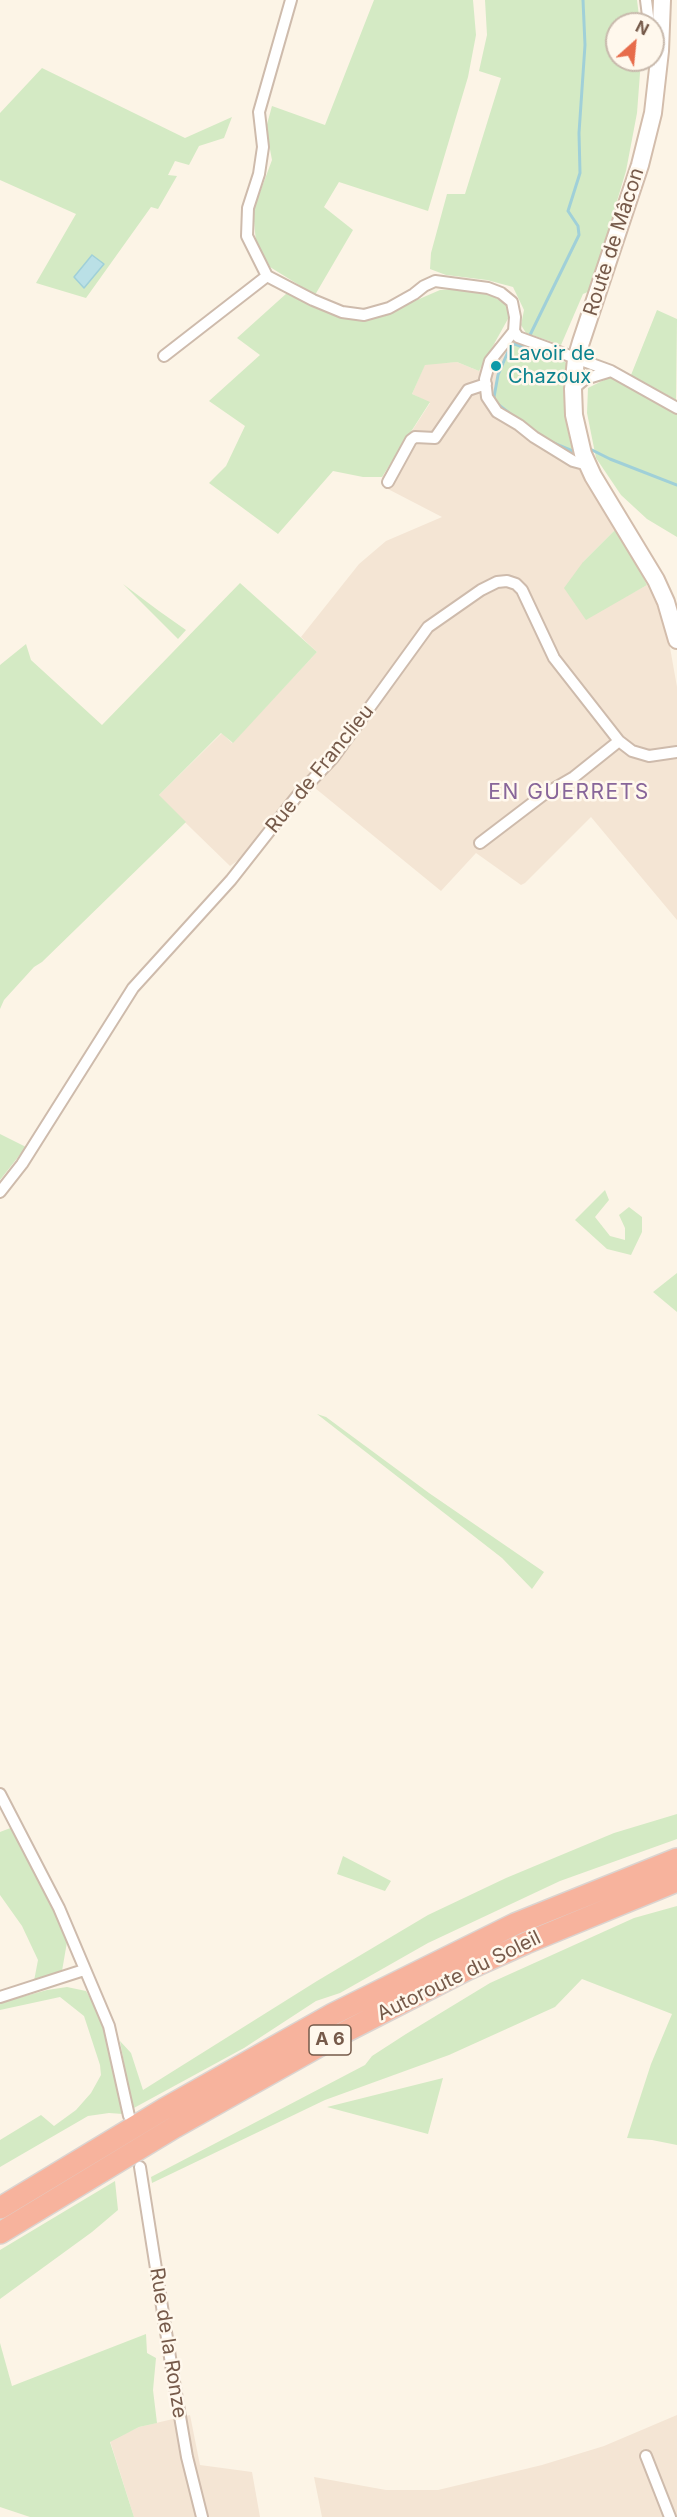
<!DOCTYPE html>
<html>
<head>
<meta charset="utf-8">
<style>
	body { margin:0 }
	#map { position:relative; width:677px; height:2517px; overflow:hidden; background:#fcf4e6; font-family:Inter,sans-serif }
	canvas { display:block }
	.north { position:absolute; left:605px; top:12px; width:60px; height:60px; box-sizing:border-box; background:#fff8ed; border:2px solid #c8b9ac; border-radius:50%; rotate:27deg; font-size:16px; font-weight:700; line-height:24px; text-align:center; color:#765a4a }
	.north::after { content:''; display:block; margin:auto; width:21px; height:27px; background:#e76c4b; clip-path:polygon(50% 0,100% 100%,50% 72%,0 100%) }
</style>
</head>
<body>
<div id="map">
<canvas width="677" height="2517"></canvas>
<div class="north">N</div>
</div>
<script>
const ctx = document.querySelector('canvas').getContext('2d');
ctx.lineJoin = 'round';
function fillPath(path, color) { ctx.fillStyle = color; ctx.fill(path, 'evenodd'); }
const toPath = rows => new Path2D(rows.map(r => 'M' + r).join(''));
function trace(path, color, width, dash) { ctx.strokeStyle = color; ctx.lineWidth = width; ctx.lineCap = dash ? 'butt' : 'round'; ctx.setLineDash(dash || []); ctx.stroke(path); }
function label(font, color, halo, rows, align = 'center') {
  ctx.font = font + ' Inter,sans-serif'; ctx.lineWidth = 5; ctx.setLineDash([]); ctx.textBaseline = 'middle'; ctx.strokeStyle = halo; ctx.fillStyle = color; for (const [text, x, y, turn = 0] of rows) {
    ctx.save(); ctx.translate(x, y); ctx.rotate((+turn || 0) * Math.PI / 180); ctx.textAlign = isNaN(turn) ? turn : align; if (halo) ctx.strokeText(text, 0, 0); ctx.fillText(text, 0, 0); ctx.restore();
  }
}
const residential = toPath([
	[494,343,514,344,498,376,577,456,618,527,583,562,625,597,647,585,666,625,677,687,677,920,591,817,525,883,521,885,476,853,441,891,304,779,243,857,230,866,158,796,222,733,232,743,317,652,301,637,359,564,386,541,442,517,386,488,382,477,430,403,412,394,425,364,457,362,479,371],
	[190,2415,200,2465,252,2472,260,2517,134,2517,110,2441,139,2427],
	[677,2415,677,2517,322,2517,314,2477,386,2490,438,2490,542,2465,604,2446]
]);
const green = toPath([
	[374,0,473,0,476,35,468,77,428,211,339,182,324,207,353,230,315,295,270,267,256,242,253,211,272,160,266,128,272,106,325,125],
	[485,0,637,0,640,24,617,24,617,60,641,60,637,113,626,171,590,291,583,294,561,345,526,333,521,325,524,310,513,287,487,280,446,275,430,269,431,253,447,194,465,194,501,78,479,71,487,35],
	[42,68,185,138,232,117,224,138,199,146,189,165,175,161,168,175,177,176,158,209,151,207,86,298,36,283,76,214,0,180,0,113],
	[456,289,490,294,506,305,509,317,479,371,457,362,425,365,412,394,430,402,382,477,363,477,333,471,278,534,209,483,226,466,245,426,209,401,260,355,237,338,287,293,309,305,338,316,359,320,373,319,440,290],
	[657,310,677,319,676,400,631,375],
	[514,344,558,358,568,364,564,406,570,441,577,456,550,443,502,408,494,397,498,376],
	[610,377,636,388,677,415,677,537,647,519,621,495,596,458,587,413,588,388],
	[618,527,647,585,586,620,564,588,583,562],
	[240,583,317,652,233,743,221,733,159,795,186,822,42,962,34,967,4,1000,0,1009,0,665,26,644,31,660,102,725],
	[123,584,159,611,186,630,178,639],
	[0,1134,26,1147,0,1180],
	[605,1190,609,1200,595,1217,610,1236,625,1240,625,1228,619,1215,629,1207,642,1217,642,1232,631,1255,607,1249,575,1220],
	[677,1273,677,1312,653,1292],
	[317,1414,326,1417,429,1493,544,1572,532,1589,502,1558],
	[677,1814,677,1839,560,1881,428,1943,340,1993,316,2001,244,2048,132,2109,120,2041,131,2053,143,2090,317,1981,428,1915,506,1878,614,1833],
	[13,1827,57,1915,67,1942,62,1971,34,1981,38,1960,22,1926,0,1895,0,1832],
	[343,1856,391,1881,385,1891,337,1874],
	[677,1906,677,2145,652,2140,627,2138,651,2064,672,2014,582,1979,555,2007,449,2055,325,2100,152,2183,151,2177,365,2065,372,2056,406,2034,490,1983,634,1918],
	[67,1987,86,1991,104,2022,123,2114,109,2113,88,2116,0,2167,0,2140,41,2115,54,2126,76,2110,91,2093,101,2075,100,2065,84,2016,60,1997,0,2010,0,2003,47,1990],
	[443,2078,428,2134,327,2107],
	[115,2181,118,2210,92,2232,0,2299,0,2250],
	[146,2334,147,2353,156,2358,153,2390,157,2423,139,2427,110,2442,134,2517,30,2517,0,2507,0,2343,12,2386]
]);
const water = toPath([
	[92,255,104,264,84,288,74,277,92,255]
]);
const stream = toPath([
	[530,335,579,235,578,226,568,211,580,173,579,133,585,45,583,0],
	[513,416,495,402,494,397,498,375,510,347,515,344,525,348],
	[551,442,575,452,578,451],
	[586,447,610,459,677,485]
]);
const street = toPath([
	[291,0,259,112,263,147,259,174,248,208,247,236,267,276,313,300,342,312,364,315,389,308,414,294,424,286,435,281,488,288,501,293,512,302,515,317,514,331,518,337,611,371,585,379,573,389],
	[646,0,649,24],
	[514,331,490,361,485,379,487,397,497,412,519,425,534,437,573,461,588,465],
	[164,356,267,276],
	[611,371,677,408],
	[388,482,411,440,415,437,435,438,468,390,486,384],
	[480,843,543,795,574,777,619,741],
	[0,1192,22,1164,133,988,231,880,297,796,333,758,428,627,481,590,497,582,507,581,516,584,522,590,554,658,619,741,632,751,649,756,677,752],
	[0,1794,59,1908,109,2026,129,2116],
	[0,1997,84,1970],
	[140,2167,172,2370,187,2457,202,2517],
	[646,2456,670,2517]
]);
const secondary = toPath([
	[662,0,660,51,653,113,640,165,581,342,576,359,573,389,574,415,583,454,593,476,656,580,666,602,677,640]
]);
const highway = toPath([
	[0,2208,164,2109,333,2014,515,1924,677,1859],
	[0,2233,175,2127,335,2037,466,1970,526,1943,677,1881]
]);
const markers = [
	[496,366,6,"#0f9aa8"]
];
const shields = [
	[330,2040,42]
];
const shieldNames = [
	["A 6",330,2040]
];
const streetNames = [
	["Route de Mâcon",614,242,-72],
	["Rue de Franclieu",320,769,-51],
	["Autoroute du Soleil",459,1976,-26],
	["Rue de la Ronze",168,2343,81]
];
const cultureNames = [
	["Lavoir de",508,354],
	["Chazoux",508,377]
];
const neighbourhoodNames = [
	["EN GUERRETS",569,793]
];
fillPath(residential, '#f4e5d4');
fillPath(green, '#d4eac4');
fillPath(water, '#bae0e6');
trace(water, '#a0d0d8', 1.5);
trace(stream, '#a0d0d8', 3);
trace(street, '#cebbac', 14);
trace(secondary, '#d3bdac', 20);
trace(highway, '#dbd4d0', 24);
trace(street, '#fff', 10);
trace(secondary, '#fff', 16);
trace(highway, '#f7b39d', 21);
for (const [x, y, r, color] of markers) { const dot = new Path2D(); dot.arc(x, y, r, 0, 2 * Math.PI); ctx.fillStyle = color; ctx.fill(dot); trace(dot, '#fff8ed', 2); }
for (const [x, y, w] of shields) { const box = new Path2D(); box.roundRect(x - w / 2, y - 15, w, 30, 4.5); ctx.fillStyle = '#fff8ed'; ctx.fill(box); trace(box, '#765a4a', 1.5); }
label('bold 18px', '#765a4a', null, shieldNames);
label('20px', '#765a4a', '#fff8ed', streetNames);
label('20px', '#0d838f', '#fff8ed', cultureNames, 'left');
ctx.letterSpacing = '1.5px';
label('21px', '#88669a', '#fff8ed', neighbourhoodNames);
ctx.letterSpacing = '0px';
</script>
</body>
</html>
